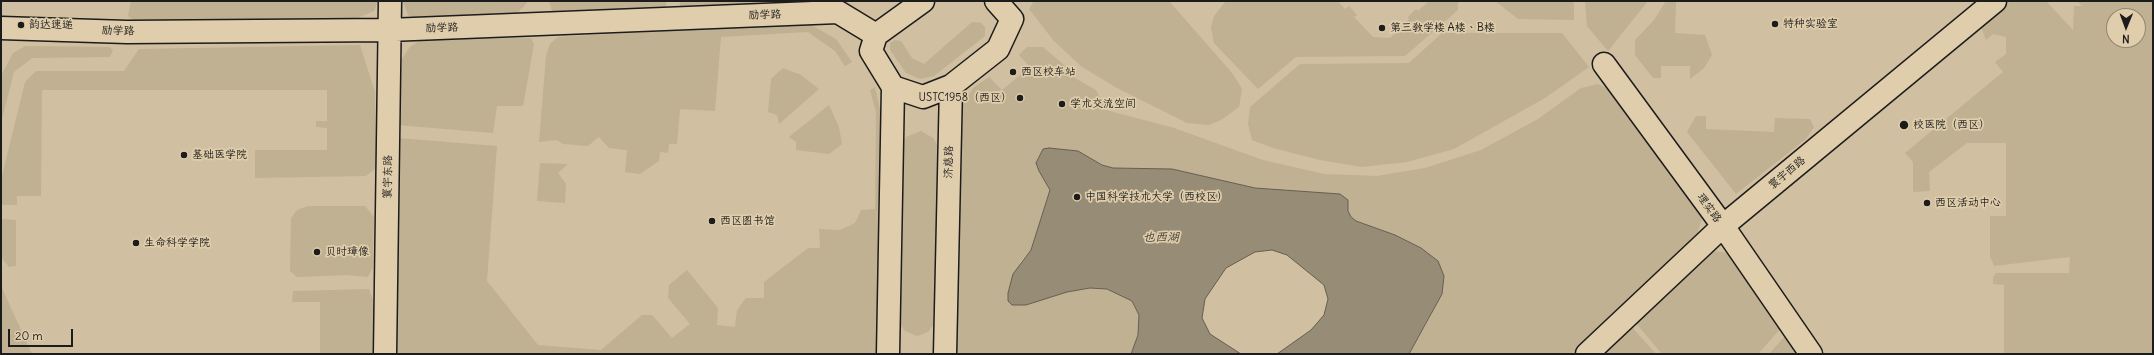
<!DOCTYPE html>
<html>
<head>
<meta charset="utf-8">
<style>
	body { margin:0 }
	#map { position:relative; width:2154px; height:355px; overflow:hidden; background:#dfcdab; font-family:Delius,sans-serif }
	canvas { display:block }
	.frame { position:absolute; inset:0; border:2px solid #1c1c1c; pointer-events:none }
	.north { position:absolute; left:2106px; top:8px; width:40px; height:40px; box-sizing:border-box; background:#dfcdab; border:1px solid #918672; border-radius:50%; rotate:181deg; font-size:11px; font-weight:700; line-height:16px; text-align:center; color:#1c1c1c }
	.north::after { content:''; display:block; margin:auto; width:14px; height:18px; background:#1c1c1c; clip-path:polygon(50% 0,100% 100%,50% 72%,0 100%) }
	.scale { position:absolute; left:8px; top:329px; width:65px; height:18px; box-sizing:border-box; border:2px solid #1c1c1c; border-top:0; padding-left:5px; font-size:12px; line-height:14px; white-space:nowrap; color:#1c1c1c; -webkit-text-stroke:3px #dfcdab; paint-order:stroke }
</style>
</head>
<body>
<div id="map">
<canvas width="2154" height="355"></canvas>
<div class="frame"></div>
<div class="north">N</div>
<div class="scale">20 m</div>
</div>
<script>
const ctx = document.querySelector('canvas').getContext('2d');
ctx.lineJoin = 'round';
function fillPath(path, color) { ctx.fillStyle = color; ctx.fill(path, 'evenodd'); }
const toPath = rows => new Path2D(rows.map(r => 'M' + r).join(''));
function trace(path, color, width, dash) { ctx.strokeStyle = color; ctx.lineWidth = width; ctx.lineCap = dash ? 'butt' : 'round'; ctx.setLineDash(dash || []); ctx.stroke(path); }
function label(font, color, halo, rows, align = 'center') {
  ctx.font = font + ' Delius,"LXGW WenKai TC",sans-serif'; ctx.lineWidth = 3.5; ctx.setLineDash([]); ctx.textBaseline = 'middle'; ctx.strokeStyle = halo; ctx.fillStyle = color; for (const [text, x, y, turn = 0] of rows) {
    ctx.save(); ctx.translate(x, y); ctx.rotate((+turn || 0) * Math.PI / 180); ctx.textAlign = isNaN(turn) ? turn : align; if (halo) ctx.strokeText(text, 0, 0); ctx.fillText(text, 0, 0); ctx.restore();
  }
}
const built = toPath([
	[2,1,2153,1,2153,354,1,354],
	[2114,16,2138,16,2138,40,2114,40]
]);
const green = toPath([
	[131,1,378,1,374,11,350,21,136,22,128,16],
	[403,1,527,1,527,3,514,16,420,21,408,15],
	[549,1,666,1,666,7,553,14],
	[680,1,844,1,680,8],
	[1034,1,1169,1,1233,74,1242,89,1239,107,1221,120,1209,125,1187,123,1117,88,1082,67,1054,41,1029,9],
	[1226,1,1338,1,1345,9,1349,6,1357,15,1354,17,1373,37,1390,38,1409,19,1408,17,1416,9,1418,11,1429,1,1458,1,1458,10,1405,56,1296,57,1258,89,1214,43,1211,27,1214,16],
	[1495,1,1574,1,1574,20,1518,19],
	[1585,1,1648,1,1608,51,1587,26],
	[1666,1,1676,1,1675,33,1705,35,1712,55,1704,68,1690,79,1690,66,1661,66,1661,78,1653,78,1635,55,1635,40,1654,20],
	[2011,1,2046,1,2073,30,2074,6,2082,6,2077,1,2153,1,2153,354,2004,354,2004,285,1993,284,1993,277,1996,273,2069,273,2070,257,1994,266,1990,256,1990,216,2006,216,2006,143,1967,143,1929,172,1930,191,1913,192,1913,162,1905,153,2003,72,1995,62,2006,54,2006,37,1993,34,1986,40,1980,24],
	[2114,16,2138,16,2138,40,2114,40],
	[972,22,981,23,985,27,985,36,934,76,920,79,906,73,890,50,890,43,895,40,901,41,912,58,924,64],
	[808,23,836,39,852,62,845,66,835,51,808,32,721,37,715,111,680,109,677,144,669,144,668,153,660,152,659,161,640,174,625,172,627,150,609,148,599,137,588,146,563,144,557,140,539,142,546,56,550,44,558,37],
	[1442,33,1562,33,1589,67,1545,98,1454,149,1407,162,1362,167,1320,160,1273,148,1252,140,1248,124,1250,107,1300,64,1409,63],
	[531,38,534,44,523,106,497,106,493,133,397,125,397,77,401,60,410,47,422,39],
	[360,45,375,92,376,168,366,176,255,178,255,150,327,150,327,128,316,127,316,121,327,121,327,90,42,90,41,196,17,196,17,205,2,205,1,203,1,180,25,82,36,71,124,71,139,49],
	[25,46,109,47,113,50,110,57,32,58,14,72,1,123,1,76,13,53],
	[1027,47,1043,47,1063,64,1073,77,1096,90,1106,110,1174,128,1263,160,1324,174,1377,176,1425,168,1481,150,1538,119,1581,88,1598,84,1611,90,1703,215,1697,235,1572,354,1409,354,1432,314,1395,235,1356,221,1351,217,1348,211,1348,200,1339,194,1255,188,1172,169,1113,168,1102,165,1078,151,1039,171,1050,190,1031,250,1020,262,1012,305,1025,305,1067,292,1090,288,1107,289,1132,301,1139,315,1138,335,1131,354,952,354,960,109,973,88,989,77,1002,90,1030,67,1019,55],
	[783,68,801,75,819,89,779,124,777,115,768,112,771,79],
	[875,87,881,114,877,354,396,354,397,138,497,146,487,281,538,345,601,350,642,315,652,315,672,338,690,324,668,298,669,285,687,270,718,308,717,325,735,327,737,310,746,298,764,298,764,282,808,248,820,248,819,229,840,230,855,223,861,210,875,209,876,112,870,90],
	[829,105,839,127,842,144,829,154,796,150,796,142,789,137],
	[1696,116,1706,116,1706,129,1774,132,1775,118,1810,119,1814,127,1806,139,1736,194,1687,132],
	[921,131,933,138,940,149,936,322,928,332,917,336,905,331,898,322,901,147,906,137],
	[540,163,568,164,558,173,566,184,565,203,537,201],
	[308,206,365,206,374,217,373,267,368,277,347,275,297,277,290,271,291,218,297,210],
	[3,219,16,220,16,266,9,267,1,257,1,221],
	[1713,251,1730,253,1781,328,1758,354,1662,354,1635,322,1700,257],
	[1,286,32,354,1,354],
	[369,289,376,308,375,354,320,354,320,302,292,302,293,291],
	[1631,326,1656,354,1602,354],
	[1787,334,1801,354,1769,354]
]);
const water = toPath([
	[1049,148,1078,151,1102,165,1113,168,1172,169,1255,188,1340,194,1348,200,1348,211,1351,217,1356,221,1395,235,1421,248,1438,261,1444,276,1442,294,1409,354,1277,354,1311,330,1324,315,1328,299,1324,285,1287,255,1272,250,1255,252,1226,268,1205,299,1202,318,1210,334,1241,354,1131,354,1138,335,1139,315,1132,301,1107,289,1090,288,1067,292,1026,305,1012,305,1008,301,1008,293,1013,274,1031,250,1050,190,1039,171,1036,163,1043,149,1049,148]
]);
const minor = toPath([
	[1,28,127,32,389,30,838,12,876,35],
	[1604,64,1723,226,1811,354],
	[893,87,923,97,951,86],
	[385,354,390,1],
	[888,354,893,87,871,51,876,35,923,1],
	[945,354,951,86,998,49,1012,19,996,1],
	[1587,354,1723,226,1995,1]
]);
const markers = [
	[1775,24,4,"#1c1c1c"],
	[21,25,4,"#1c1c1c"],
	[1382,28,4,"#1c1c1c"],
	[1013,72,4,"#1c1c1c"],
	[1020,98,4,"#1c1c1c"],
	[1062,104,4,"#1c1c1c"],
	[1904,125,5,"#1c1c1c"],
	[184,155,4,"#1c1c1c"],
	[1077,197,4,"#1c1c1c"],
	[1927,203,4,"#1c1c1c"],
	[712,221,4,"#1c1c1c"],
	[136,243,4,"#1c1c1c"],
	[317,252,4,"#1c1c1c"]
];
const streetNames = [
	["励学路",765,15,-2],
	["励学路",442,28,-2],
	["励学路",118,31,1],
	["济慈路",949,162,-89],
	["寰宇西路",1787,173,-40],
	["寰宇东路",388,177,-89],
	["理实路",1709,208,54]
];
const poiNames = [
	["特种实验室",1783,24],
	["韵达速递",29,25],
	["第三教学楼 A楼、B楼",1390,28],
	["西区校车站",1021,72],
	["USTC1958（西区）",1012,98,"right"],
	["学术交流空间",1070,104],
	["校医院（西区）",1913,125],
	["基础医学院",192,155],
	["中国科学技术大学（西校区）",1085,197],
	["西区活动中心",1935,203],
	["西区图书馆",720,221],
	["生命科学学院",144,243],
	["贝时璋像",325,252]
];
const waterNames = [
	["也西湖",1161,238]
];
fillPath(built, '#d0bfa0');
fillPath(green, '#c0b193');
fillPath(water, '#978c76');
trace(water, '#665f52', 1);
trace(minor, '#1c1c1c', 25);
trace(minor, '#dfcdab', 22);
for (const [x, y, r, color] of markers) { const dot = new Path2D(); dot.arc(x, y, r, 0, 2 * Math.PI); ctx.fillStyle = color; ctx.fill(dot); trace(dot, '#dfcdab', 1.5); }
label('11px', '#1c1c1c', '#dfcdab', streetNames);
label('11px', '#1c1c1c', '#dfcdab', poiNames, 'left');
label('italic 12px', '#413e37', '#dfcdab', waterNames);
</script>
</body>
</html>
